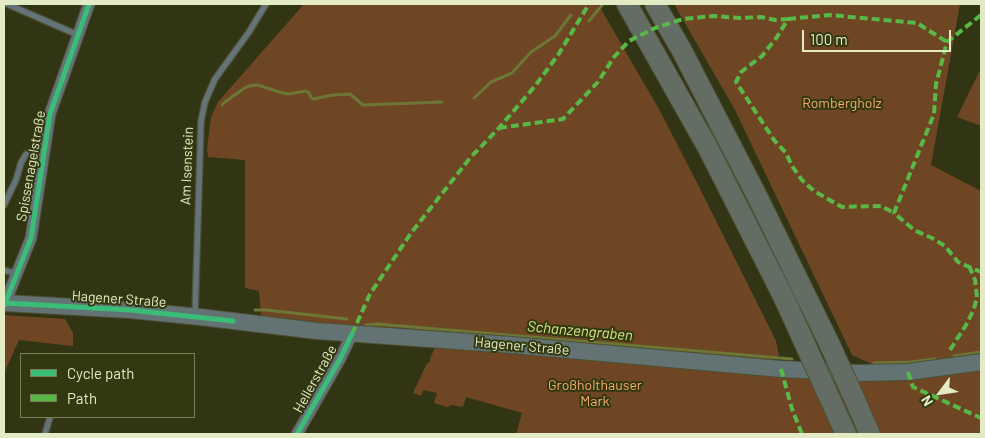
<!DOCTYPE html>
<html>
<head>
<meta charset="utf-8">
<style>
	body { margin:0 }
	#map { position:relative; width:985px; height:438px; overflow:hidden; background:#323514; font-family:Barlow,sans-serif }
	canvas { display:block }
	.frame { position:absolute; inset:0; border:5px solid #e3ebc5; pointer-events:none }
	.legend { position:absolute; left:20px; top:353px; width:175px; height:65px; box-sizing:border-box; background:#323810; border:1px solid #798058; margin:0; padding:6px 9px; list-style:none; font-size:15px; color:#e3ebc5 }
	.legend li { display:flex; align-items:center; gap:10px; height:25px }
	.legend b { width:25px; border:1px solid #798058 }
	.north { position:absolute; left:915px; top:368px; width:50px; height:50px; -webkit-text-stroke:4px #323810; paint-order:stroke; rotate:239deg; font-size:14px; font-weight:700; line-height:20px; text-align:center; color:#e3ebc5 }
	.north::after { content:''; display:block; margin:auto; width:18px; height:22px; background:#e3ebc5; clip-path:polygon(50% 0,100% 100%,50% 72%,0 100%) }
	.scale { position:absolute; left:802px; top:30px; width:149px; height:22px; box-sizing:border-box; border:2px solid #e3ebc5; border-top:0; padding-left:6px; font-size:15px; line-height:18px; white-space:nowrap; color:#e3ebc5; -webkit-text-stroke:4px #323810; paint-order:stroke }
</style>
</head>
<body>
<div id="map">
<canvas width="985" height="438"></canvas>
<div class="frame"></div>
<ul class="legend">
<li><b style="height:6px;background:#3abd76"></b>Cycle path</li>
<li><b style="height:6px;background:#58b947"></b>Path</li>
</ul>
<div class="north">N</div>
<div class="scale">100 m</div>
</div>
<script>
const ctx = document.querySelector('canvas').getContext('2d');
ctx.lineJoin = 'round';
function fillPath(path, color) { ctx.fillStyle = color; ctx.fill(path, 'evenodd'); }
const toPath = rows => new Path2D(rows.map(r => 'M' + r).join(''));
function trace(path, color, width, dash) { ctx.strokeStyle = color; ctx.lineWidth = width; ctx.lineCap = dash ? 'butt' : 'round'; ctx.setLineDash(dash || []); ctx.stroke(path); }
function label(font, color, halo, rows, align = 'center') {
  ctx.font = font + ' Barlow,sans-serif'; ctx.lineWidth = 4; ctx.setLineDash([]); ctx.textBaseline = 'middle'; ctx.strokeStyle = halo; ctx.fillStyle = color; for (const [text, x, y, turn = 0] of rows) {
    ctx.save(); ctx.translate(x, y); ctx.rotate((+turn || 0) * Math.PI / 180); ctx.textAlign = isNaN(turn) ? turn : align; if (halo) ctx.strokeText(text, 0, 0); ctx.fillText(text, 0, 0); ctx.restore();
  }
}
const green = toPath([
	[304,4,598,4,660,111,692,173,776,341,779,355,772,360,529,340,374,330,261,316,259,291,245,288,245,160,208,157,207,149,211,117,218,102],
	[674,4,960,4,931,165,981,191,981,354,936,362,901,366,876,366,852,355,735,110],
	[981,68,981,126,957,117],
	[4,315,65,319,73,333,73,346,19,340,4,373],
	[512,345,781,369,981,362,981,434,516,434,522,413,466,397,463,407,452,405,447,407,434,403,437,393,423,390,421,396,413,393,426,365,431,360,430,358,435,348]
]);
const stream = toPath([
	[589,21,603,4],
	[474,98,491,82,512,73,531,52,555,36,571,15],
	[222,105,225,102,243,89,249,86,258,85,279,92,288,94,306,91,309,93,311,97,313,99,333,95,350,94,363,105,442,102],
	[255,310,266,310,347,319],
	[366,325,377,324,792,359],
	[954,356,981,352],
	[874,363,910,362,935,359]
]);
const service = toPath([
	[7,4,78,35],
	[4,205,16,180,21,163,26,154,32,152,44,151],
	[4,270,16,274],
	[195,314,201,121,205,102,215,79,249,32,266,4],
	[45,434,50,417]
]);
const minor = toPath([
	[5,303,31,238,50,114,89,4],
	[297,434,340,359,352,334]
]);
const secondary = toPath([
	[4,303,130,310,200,317,317,331,512,345,781,369,858,373,908,372,981,362]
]);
const motorway = toPath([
	[627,4,708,148,783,296,805,344],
	[655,4,681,49,756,194,830,345],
	[830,399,846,434],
	[855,400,870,434]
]);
const motorwayBridge = toPath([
	[805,344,830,399],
	[830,345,855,400]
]);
const quiet = toPath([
	[981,15,947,42,936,84,934,114,894,213,914,230,932,238,945,246,958,262,981,272],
	[788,19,829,15,917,23,947,42],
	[499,128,563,119,598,82,614,57,629,41,655,28,683,19,713,16,740,18,761,17,775,20,788,19,777,37,762,56,741,72,736,82,774,140,786,153,792,166,802,180,814,191,842,207,881,206,894,213],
	[352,334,370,294,411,233,470,158,499,128,535,86,558,55,589,4],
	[950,350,966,325,974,309,977,297,975,280,970,268],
	[781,369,792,409,802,434],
	[908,372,913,387,981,418]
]);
const cycleway = toPath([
	[5,303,130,310,233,321],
	[4,306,31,238,50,114,89,4],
	[297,434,340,359,352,334]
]);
const parkNames = [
	["Rombergholz",842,103],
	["Großholthauser",595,385],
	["Mark",595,401]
];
const streetNames = [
	["Spissenagelstraße",31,166,-80],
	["Am Isenstein",187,166,-88],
	["Hagener Straße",119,299,4],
	["Hagener Straße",522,346,5],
	["Hellerstraße",315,379,-61]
];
const waterNames = [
	["Schanzengraben",580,331,5]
];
fillPath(green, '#6f4623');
trace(stream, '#6c7735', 3);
trace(service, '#4c5033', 8);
trace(minor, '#4c5033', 13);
trace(secondary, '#4c5033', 18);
trace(motorway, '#4c5033', 22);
trace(service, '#647377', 5.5);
trace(minor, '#647377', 11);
trace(secondary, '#637373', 16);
trace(motorway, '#646d63', 20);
trace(motorwayBridge, '#4c5033', 22, []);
trace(motorwayBridge, '#646d63', 20);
trace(quiet, '#58b947', 4, [8, 4]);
trace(cycleway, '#3abd76', 5);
label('14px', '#fba96b', '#323810', parkNames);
label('14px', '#e3ebc5', '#323810', streetNames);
label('italic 15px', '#d6e784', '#323810', waterNames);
</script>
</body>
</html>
